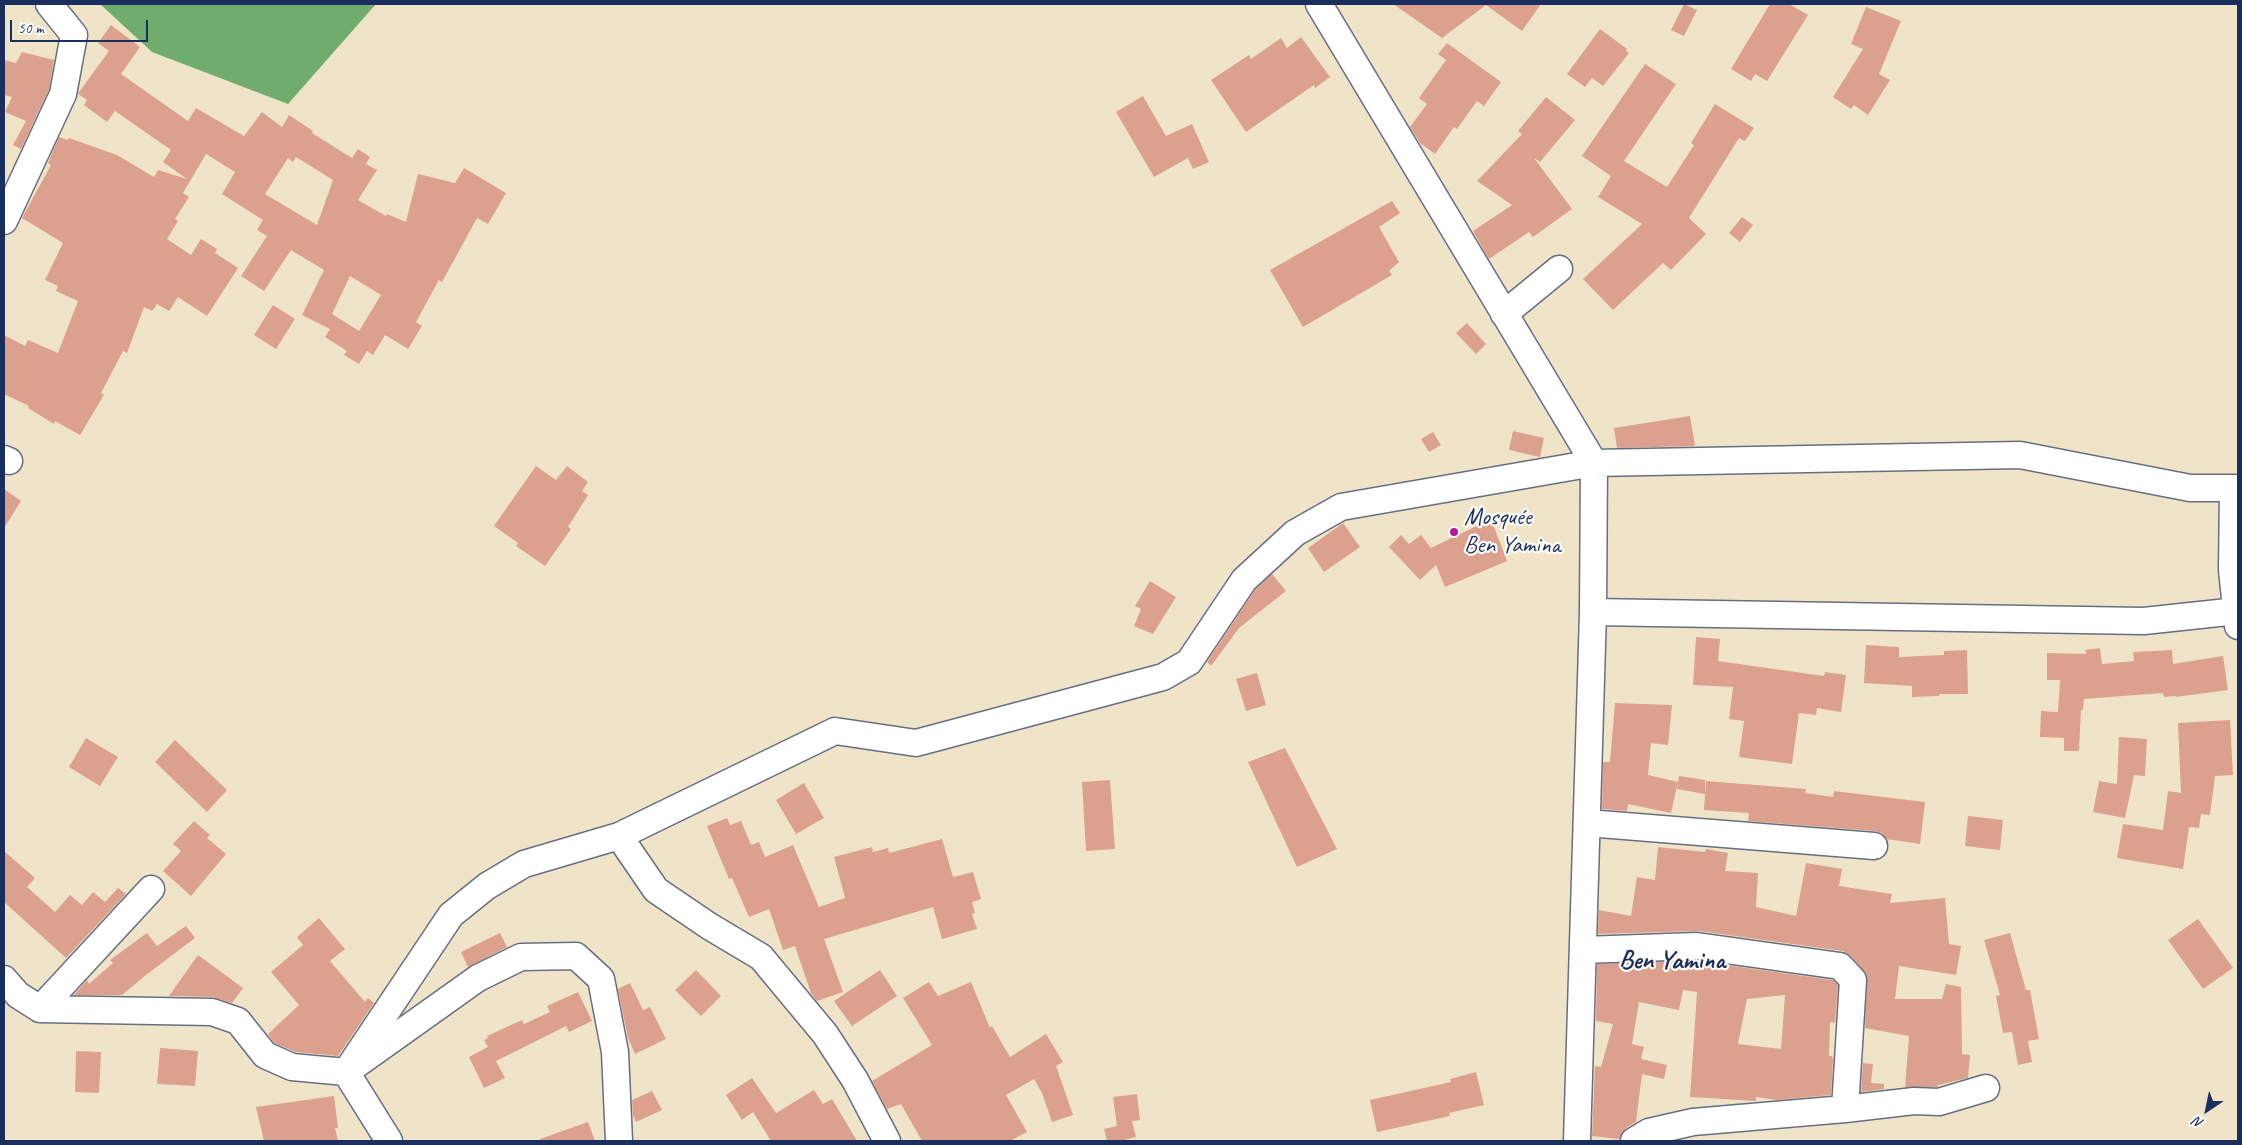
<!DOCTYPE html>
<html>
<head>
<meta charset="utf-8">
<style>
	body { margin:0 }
	#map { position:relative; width:2242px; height:1145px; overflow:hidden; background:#f0e4c8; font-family:Caveat,sans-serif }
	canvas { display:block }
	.frame { position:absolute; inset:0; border:5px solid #1b2f5e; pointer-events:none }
	.north { position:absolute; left:2182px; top:1085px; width:50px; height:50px; -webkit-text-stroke:4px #fdfcf7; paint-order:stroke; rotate:214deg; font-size:14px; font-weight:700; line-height:20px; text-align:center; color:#1b2f5e }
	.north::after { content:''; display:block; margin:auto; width:18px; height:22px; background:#1b2f5e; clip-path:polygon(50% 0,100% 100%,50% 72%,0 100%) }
	.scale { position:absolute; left:10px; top:20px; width:138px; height:22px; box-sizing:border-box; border:2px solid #1b2f5e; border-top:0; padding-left:6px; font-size:15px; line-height:18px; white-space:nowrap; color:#1b2f5e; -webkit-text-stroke:4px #fdfcf7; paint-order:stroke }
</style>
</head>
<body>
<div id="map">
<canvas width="2242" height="1145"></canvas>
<div class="frame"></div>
<div class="north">N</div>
<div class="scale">50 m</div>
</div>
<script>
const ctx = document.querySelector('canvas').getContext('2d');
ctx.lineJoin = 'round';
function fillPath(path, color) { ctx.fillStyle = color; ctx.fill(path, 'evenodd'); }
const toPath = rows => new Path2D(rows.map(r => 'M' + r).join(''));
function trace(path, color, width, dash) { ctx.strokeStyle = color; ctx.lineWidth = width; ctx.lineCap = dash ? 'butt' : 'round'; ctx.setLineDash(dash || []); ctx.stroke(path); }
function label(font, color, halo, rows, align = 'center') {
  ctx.font = font + ' Caveat,sans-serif'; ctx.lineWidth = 4.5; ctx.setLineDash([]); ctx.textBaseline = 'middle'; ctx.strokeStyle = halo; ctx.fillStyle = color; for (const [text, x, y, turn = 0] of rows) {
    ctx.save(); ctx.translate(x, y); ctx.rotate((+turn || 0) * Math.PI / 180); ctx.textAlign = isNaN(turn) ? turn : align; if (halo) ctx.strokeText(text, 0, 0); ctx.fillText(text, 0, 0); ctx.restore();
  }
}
const forest = toPath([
	[100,4,376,4,288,104,152,52]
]);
const building = toPath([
	[1393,4,1541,4,1522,31,1486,5,1442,38],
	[1684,4,1697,10,1684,36,1671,30],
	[1770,4,1789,4,1808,15,1767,81,1755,74,1751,81,1731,69],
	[1866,7,1901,21,1879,74,1890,80,1868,115,1854,105,1851,109,1833,97,1863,49,1851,44],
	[111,25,140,47,121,74,188,121,196,108,244,136,262,112,282,127,289,115,313,131,312,133,352,158,358,149,370,157,366,164,377,170,358,200,386,216,387,214,406,222,418,174,455,183,464,168,506,193,488,224,477,218,442,282,439,280,416,322,422,326,408,349,385,335,373,355,367,351,359,364,344,355,347,351,325,337,330,329,302,315,324,270,291,250,264,291,241,276,267,236,257,230,263,220,222,194,235,172,206,154,183,193,189,197,175,219,178,221,167,239,191,255,201,239,217,249,215,253,238,268,207,316,178,297,169,311,157,304,152,311,144,307,127,353,123,351,101,393,104,395,80,435,55,421,54,424,28,408,29,406,4,394,4,335,25,346,28,340,58,353,78,301,56,291,58,286,45,280,63,243,22,218,51,165,48,163,59,137,68,140,69,138,117,155,154,177,158,170,187,179,163,162,171,150,115,111,107,122,84,105,87,100,78,94,79,92,109,51,98,43],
	[296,157,333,180,317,225,265,194,288,158,293,162],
	[350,276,381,295,359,331,332,314],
	[1600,29,1627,49,1626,51,1629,53,1603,86,1592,78,1585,87,1567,74],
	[1301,37,1330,77,1315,88,1314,85,1246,132,1211,80,1249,55,1251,59,1281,38,1287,48],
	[1447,43,1501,82,1484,106,1477,101,1457,129,1454,127,1435,154,1420,143,1410,127,1427,104,1419,98,1446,60,1438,54],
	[22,52,54,60,49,89,21,149,13,145,26,121,5,112,12,97,4,95,4,60,16,63],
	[1645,64,1676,84,1624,161,1667,187,1694,145,1691,143,1715,104,1754,128,1745,141,1739,138,1689,218,1706,234,1671,270,1663,263,1613,310,1583,279,1642,224,1598,197,1611,176,1582,156],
	[1143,96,1166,136,1192,124,1209,162,1193,169,1188,158,1154,177,1116,112],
	[1546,97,1575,120,1540,162,1534,158,1572,209,1533,237,1529,232,1489,259,1473,231,1512,205,1477,181,1522,134,1518,131],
	[1392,201,1400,213,1379,227,1399,262,1389,271,1392,275,1303,327,1270,270],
	[1742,217,1753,225,1740,242,1729,233],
	[273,305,295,319,276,349,254,335],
	[1467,323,1486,344,1476,354,1456,333],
	[1690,416,1695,446,1617,448,1614,428],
	[1513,431,1544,438,1540,457,1509,450],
	[1433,432,1441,445,1429,452,1421,439],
	[536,466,556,480,567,466,588,482,582,491,588,495,568,527,571,529,545,566,516,546,518,543,494,526],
	[4,489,21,501,4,528],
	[1491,519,1507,561,1445,587,1436,565,1420,580,1389,547,1401,535,1409,544,1421,535,1431,548],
	[1343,523,1360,547,1324,572,1308,548],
	[1272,574,1286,591,1239,628,1211,666,1207,662,1255,590],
	[1150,581,1176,597,1153,634,1134,626,1141,609,1135,606],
	[1696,637,1720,639,1718,661,1824,676,1825,672,1846,675,1841,712,1817,708,1816,715,1799,713,1792,764,1739,757,1744,721,1729,719,1733,687,1693,685],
	[1866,645,1899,647,1899,657,1944,655,1944,651,1967,650,1968,694,1939,694,1939,696,1912,697,1912,686,1864,683],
	[2100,648,2102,664,2134,661,2133,652,2172,650,2173,664,2223,656,2228,690,2176,697,2176,696,2164,697,2163,693,2084,699,2083,710,2081,710,2079,751,2064,751,2064,738,2040,737,2041,711,2058,712,2060,680,2047,680,2047,653,2086,654,2085,650],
	[1257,673,1266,705,1246,711,1236,679],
	[1615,703,1672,705,1668,745,1651,743,1648,775,1678,782,1671,813,1628,804,1627,811,1602,809,1603,762,1610,762],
	[2230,720,2233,775,2215,776,2210,815,2201,814,2199,828,2189,827,2183,869,2117,858,2123,824,2163,830,2168,791,2181,793,2178,723],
	[2119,737,2147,739,2145,776,2134,775,2125,818,2093,812,2099,781,2117,784],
	[86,738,118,757,100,786,69,767],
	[175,740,227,790,207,812,155,762],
	[1285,748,1337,849,1297,867,1248,762],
	[1679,776,1705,780,1705,794,1677,789],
	[1110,780,1115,849,1086,851,1082,782],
	[1706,781,1806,789,1805,793,1833,797,1834,791,1925,802,1920,844,1887,839,1882,833,1875,831,1748,821,1749,813,1704,810],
	[804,783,824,818,796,834,776,800],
	[1968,816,2003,820,2000,850,1965,846],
	[727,818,730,825,741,821,751,845,759,842,765,857,793,845,819,907,845,898,834,857,872,847,873,852,888,848,889,853,942,839,953,877,973,872,981,899,972,902,975,913,972,914,977,929,942,939,933,907,824,939,843,992,817,1001,811,993,795,946,783,950,769,909,749,917,732,878,729,879,707,826],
	[194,821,210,835,207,838,226,854,191,896,163,871,181,851,173,844],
	[1658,847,1705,852,1706,849,1728,853,1725,871,1758,873,1756,907,1796,916,1806,863,1842,869,1839,886,1892,894,1890,903,1945,898,1949,944,1961,946,1956,975,1899,966,1895,999,1942,999,1946,984,1961,987,1962,1054,1970,1055,1968,1078,1938,1085,1937,1087,1905,1087,1909,1036,1865,1028,1867,975,1851,956,1843,951,1699,931,1598,934,1599,910,1631,916,1637,877,1655,880],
	[4,851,35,878,27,887,55,912,70,895,82,905,93,892,105,902,118,888,126,894,66,958,4,902],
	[319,918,345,949,330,961,365,1002,368,998,374,1003,338,1056,296,1052,274,1043,268,1034,299,1005,271,972,303,945,297,937],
	[2198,919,2233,968,2203,989,2168,940],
	[186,926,195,938,146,975,122,995,74,995,87,980,89,984,113,963,110,960,147,933,157,946],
	[500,933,507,947,468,967,461,952],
	[2010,933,2026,990,2030,990,2039,1039,2028,1041,2032,1062,2018,1065,2012,1032,2003,1033,1996,996,2000,995,1984,940],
	[198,955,243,988,232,1003,213,997,169,996],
	[1696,961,1833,980,1838,985,1835,1023,1830,1022,1829,1056,1832,1056,1833,1060,1831,1095,1777,1100,1756,1097,1756,1101,1690,1097,1697,992,1683,990,1679,1010,1639,1002,1632,1044,1644,1047,1641,1059,1667,1065,1664,1079,1642,1074,1636,1122,1626,1128,1619,1139,1592,1136,1595,1066,1601,1067,1613,1024,1596,1021,1597,964],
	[1785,995,1781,1049,1738,1044,1747,999],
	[696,970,721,996,701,1016,675,990],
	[880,970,897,996,852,1026,834,1001],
	[929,982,938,996,971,982,990,1028,992,1026,1010,1057,1046,1034,1063,1062,1056,1066,1073,1115,1052,1122,1042,1093,1034,1079,1006,1095,1027,1132,1010,1141,922,1141,901,1104,887,1109,872,1081,932,1045,903,998],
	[630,983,643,1010,650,1007,666,1039,635,1054,628,1038,618,989],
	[578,992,592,1021,569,1032,566,1026,496,1061,505,1078,484,1088,469,1057,488,1047,484,1040,488,1038,487,1036,522,1020,524,1024,550,1012,547,1006],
	[160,1048,198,1051,195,1086,157,1084],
	[76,1051,101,1052,99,1093,75,1092],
	[1863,1063,1873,1064,1871,1083,1884,1084,1884,1089,1861,1092],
	[1476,1072,1484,1105,1449,1113,1450,1116,1377,1132,1370,1100,1451,1082,1450,1079],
	[752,1078,776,1113,814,1090,823,1104,832,1099,857,1141,771,1141,753,1112,742,1120,726,1095],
	[652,1091,662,1110,636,1122,633,1115,632,1100],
	[1137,1094,1140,1120,1132,1121,1136,1137,1120,1141,1107,1141,1104,1129,1117,1126,1113,1097],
	[334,1096,338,1128,335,1128,338,1141,264,1141,256,1107],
	[588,1122,595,1141,540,1141,540,1139]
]);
const minor = toPath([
	[1319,4,1594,463,2020,455,2190,488,2238,488],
	[4,221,63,94,74,35,49,4],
	[1504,314,1559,269],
	[4,459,9,461],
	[2233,488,2232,570,2238,626],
	[1593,612,2144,621,2237,611],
	[1587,823,1874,846],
	[619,836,656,890,709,926,761,957,825,1034,855,1080,887,1141],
	[1583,950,1697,946,1840,966,1853,980,1845,1109],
	[4,979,18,995,40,1009,212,1012,238,1021,265,1055,292,1067,346,1072,478,978,521,957,576,956,601,979,615,1052,619,1141],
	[40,1009,151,889],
	[346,1072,451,915,487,886,524,864,619,836,835,731,916,743,1163,677,1189,662,1244,580,1295,533,1341,507,1594,463,1593,612,1577,1141],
	[346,1072,389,1141],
	[1634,1141,1649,1132,1693,1122,1845,1109,1914,1101,1939,1102,1986,1088]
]);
const markers = [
	[1454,532,5,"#b5179e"]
];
const poiNames = [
	["Mosquée",1464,518],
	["Ben Yamina",1464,546]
];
const quarterNames = [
	["Ben Yamina",1672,961]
];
fillPath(forest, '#70ac6d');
fillPath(building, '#dca18e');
trace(minor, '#666e83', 29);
trace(minor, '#fff', 26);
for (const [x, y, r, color] of markers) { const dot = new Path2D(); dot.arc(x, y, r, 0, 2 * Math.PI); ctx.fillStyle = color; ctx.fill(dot); trace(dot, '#fdfcf7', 2); }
label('24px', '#1b2f5e', '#fdfcf7', poiNames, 'left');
label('bold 26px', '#1b2f5e', '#fdfcf7', quarterNames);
</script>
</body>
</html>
